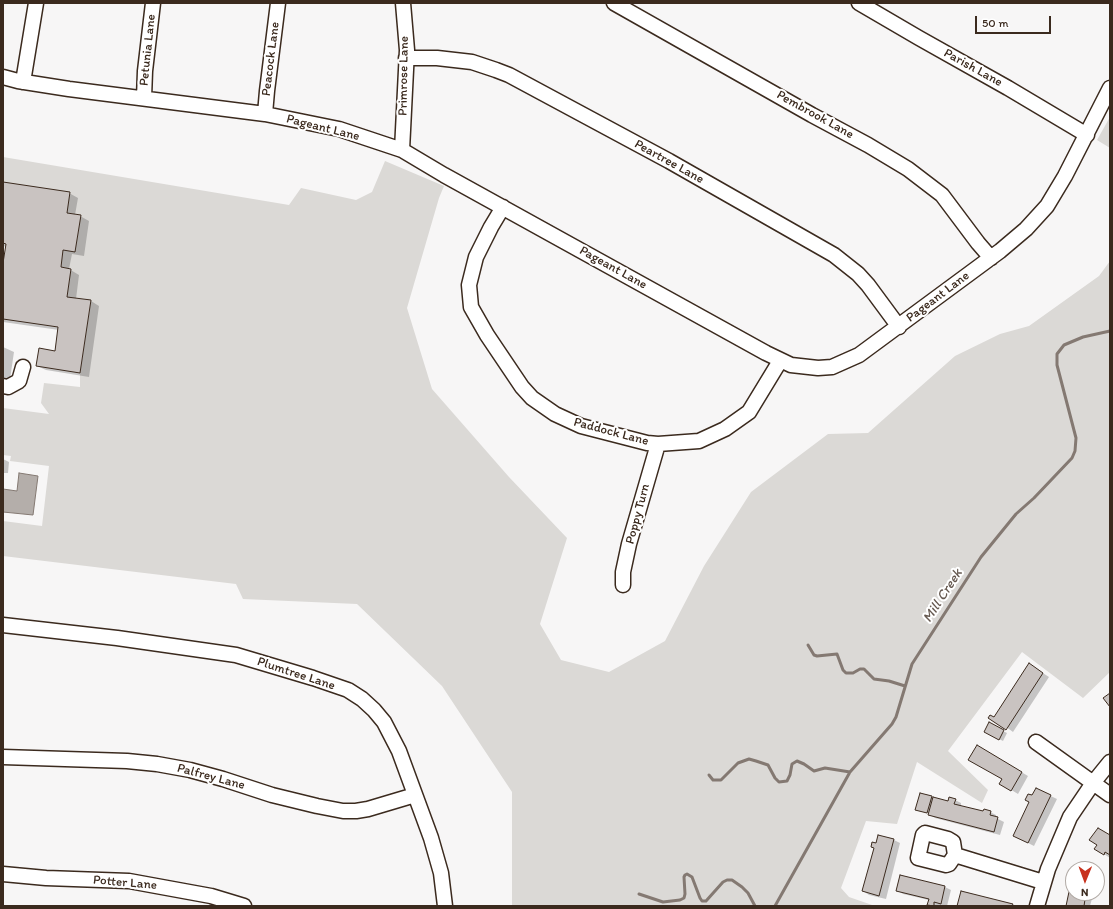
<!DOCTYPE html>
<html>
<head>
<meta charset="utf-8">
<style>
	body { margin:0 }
	#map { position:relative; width:1113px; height:909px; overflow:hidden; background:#f7f6f6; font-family:Itim,sans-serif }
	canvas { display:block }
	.frame { position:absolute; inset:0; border:4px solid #3b2a1e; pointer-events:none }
	.north { position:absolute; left:1065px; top:861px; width:40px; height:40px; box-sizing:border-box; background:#fff; border:1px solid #b1aaa5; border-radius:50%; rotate:181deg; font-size:11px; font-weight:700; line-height:16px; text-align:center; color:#3b2a1e }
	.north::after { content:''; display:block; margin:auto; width:14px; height:18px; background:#c8321e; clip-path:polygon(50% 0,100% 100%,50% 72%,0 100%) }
	.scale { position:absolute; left:975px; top:16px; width:76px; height:18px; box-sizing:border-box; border:2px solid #3b2a1e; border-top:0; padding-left:5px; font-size:12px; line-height:14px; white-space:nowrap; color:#3b2a1e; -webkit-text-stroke:3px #fff; paint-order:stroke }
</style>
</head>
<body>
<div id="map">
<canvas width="1113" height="909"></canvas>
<div class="frame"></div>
<div class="north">N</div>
<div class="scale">50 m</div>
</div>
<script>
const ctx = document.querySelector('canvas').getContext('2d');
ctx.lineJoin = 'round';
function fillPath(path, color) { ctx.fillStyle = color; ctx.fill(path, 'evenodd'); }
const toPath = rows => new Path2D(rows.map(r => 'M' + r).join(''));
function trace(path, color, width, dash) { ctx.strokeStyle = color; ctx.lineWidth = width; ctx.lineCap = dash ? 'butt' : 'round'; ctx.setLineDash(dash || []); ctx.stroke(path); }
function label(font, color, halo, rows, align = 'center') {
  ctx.font = font + ' Itim,sans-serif'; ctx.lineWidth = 4; ctx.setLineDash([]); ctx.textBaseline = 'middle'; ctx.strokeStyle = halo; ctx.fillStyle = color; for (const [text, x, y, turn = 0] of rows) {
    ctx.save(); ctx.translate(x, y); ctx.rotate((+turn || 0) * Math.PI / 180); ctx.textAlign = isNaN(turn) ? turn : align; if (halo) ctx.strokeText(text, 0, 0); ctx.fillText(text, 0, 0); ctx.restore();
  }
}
const green = toPath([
	[1110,117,1110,148,1097,140],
	[3,157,289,205,301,188,356,200,372,192,385,161,444,186,439,198,407,308,432,389,509,477,567,538,540,624,561,660,609,672,665,641,704,566,751,492,828,434,868,433,955,356,1000,334,1029,326,1099,276,1110,261,1110,672,1083,698,1022,652,948,751,988,790,982,803,917,762,897,824,866,821,841,888,849,897,875,906,512,906,512,792,442,686,357,604,243,599,236,584,3,556,3,521,42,526,49,466,10,461,11,456,3,455,3,408,49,414,41,403,44,383,80,387,80,373,91,301,67,297,71,269,61,267,63,250,75,251,81,215,67,213,3,182]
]);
const water = toPath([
	[19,473,38,476,33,515,3,512,3,489,17,491,19,473]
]);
const shadow = toPath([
	[3,183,69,193,78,198,75,215,80,216,89,221,84,256,72,254,69,269,79,275,76,299,91,301,99,306,89,377,46,370,37,366,56,352,59,330,3,322,3,265,7,247,3,246],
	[3,347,14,352,9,386,3,385],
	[3,459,9,462,8,473,3,473],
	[1035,668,1049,677,1013,732,994,718],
	[989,724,1007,733,1003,741,989,734],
	[977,746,1028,776,1018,794,1000,783,1003,779],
	[1036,789,1057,799,1034,846,1014,836],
	[931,797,949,802,955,800,961,803,961,807,984,813,990,812,996,815,996,818,1004,822,1000,835,935,818,929,814,916,809],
	[1110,836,1110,858,1104,854],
	[894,840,900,843,886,899,869,895,863,891,876,844],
	[901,876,945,887,951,890,947,906,941,905,940,906,932,906,928,904,929,900,903,894,897,890],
	[1073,888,1073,893,1089,893,1093,895,1090,906,1067,906]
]);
const stream = toPath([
	[808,645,814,655,817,656,837,654,843,670,846,673,853,673,860,669,864,669,874,679,889,681,905,686],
	[709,775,713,780,721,780,738,763,749,759,756,761,768,765,775,778,779,782,787,781,790,775,792,764,797,761,804,764,814,771,825,768,850,772],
	[639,894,663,902,680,900,684,898,685,894,684,877,685,875,687,874,692,877,700,898,702,901,706,901,723,882,727,880,732,880,742,887,748,893,755,906],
	[775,906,850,772,892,724,896,717,912,664,981,557,1016,514,1034,498,1072,458,1075,451,1076,438,1057,365,1057,354,1064,345,1083,337,1110,331]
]);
const building = toPath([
	[3,182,70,192,67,213,81,215,75,252,63,250,61,267,71,269,67,297,91,300,80,373,36,366,39,348,55,351,58,327,3,319,3,263,6,244,3,243,3,182],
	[1029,663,1043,673,1006,730,988,718,990,715,994,717,1029,663],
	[1110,693,1110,707,1103,698,1110,693],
	[989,722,1004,730,999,740,984,732,989,722],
	[977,745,1022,772,1011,791,999,784,1002,779,968,760,977,745],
	[1036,788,1051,795,1028,843,1013,836,1029,802,1025,800,1028,794,1032,795,1036,788],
	[920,793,932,796,927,813,915,810,920,793],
	[933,797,948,801,949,797,956,799,954,804,983,811,984,809,991,811,990,815,998,817,994,832,928,815,933,797],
	[1098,828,1110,835,1110,855,1105,852,1104,855,1094,849,1097,845,1089,840,1098,828],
	[878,835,894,839,879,896,862,891,874,848,871,847,872,842,876,843,878,835],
	[900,875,945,886,941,904,934,902,934,906,927,905,929,899,896,891,900,875],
	[1070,887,1073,887,1073,893,1086,893,1084,906,1066,906,1070,887],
	[961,891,1013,904,1012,906,957,906,961,891]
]);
const minor = toPath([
	[614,3,812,115,868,145,908,169,942,195,978,243,991,258],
	[859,3,919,38,1008,88,1087,135],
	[406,58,437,58,472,62,496,70,509,75,669,161,834,255,858,274,868,285,899,327],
	[3,77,18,81,69,89,265,114,339,129,402,150,444,175,766,353,791,365,818,368,832,367,859,355,1000,251,1026,229,1047,206,1065,176,1110,88],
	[23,82,36,3],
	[144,98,145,71,153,3],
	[265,114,267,91,278,3],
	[402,150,407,50,403,3],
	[503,207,491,227,476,257,469,285,471,307,487,335,522,387,532,398,555,414,581,426,647,443,658,444,699,441,725,429,749,412,780,361],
	[3,386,8,387,19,381,23,367],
	[623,585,623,572,629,544,658,444],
	[3,625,117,638,236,655,313,678,348,690,362,699,374,710,384,722,399,751,431,838,441,873,445,906],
	[1036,742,1110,795],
	[3,757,127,761,157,764,190,770,223,779,272,795,317,806,343,811,356,811,368,809,415,795],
	[955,855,949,864,946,865,918,858,923,835,925,833,948,839,953,842,955,855,1043,882],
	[3,874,46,878,129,881,211,896,244,906],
	[1037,906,1048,869,1070,817,1093,783,1110,762]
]);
const streetNames = [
	["Petunia Lane",148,50,-84],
	["Peacock Lane",271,59,-83],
	["Parish Lane",973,68,29],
	["Primrose Lane",404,76,-89],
	["Pembrook Lane",815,115,29],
	["Pageant Lane",323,128,14],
	["Peartree Lane",669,162,29],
	["Pageant Lane",613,268,29],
	["Pageant Lane",938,297,-37],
	["Paddock Lane",611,432,15],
	["Poppy Turn",638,514,-75],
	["Plumtree Lane",296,674,18],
	["Palfrey Lane",211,777,15],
	["Potter Lane",125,883,5]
];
const waterNames = [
	["Mill Creek",943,596,-57]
];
fillPath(green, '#dbd9d6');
fillPath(water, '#b4aeaa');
trace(water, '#847972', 1);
fillPath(shadow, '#0003');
trace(stream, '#847972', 3);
fillPath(building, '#c9c3c1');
trace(building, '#3b2a1e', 1);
trace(minor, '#3b2a1e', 17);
trace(minor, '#fff', 14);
label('13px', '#3b2a1e', '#fff', streetNames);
label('italic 14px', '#65584f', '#fff', waterNames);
</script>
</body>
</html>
